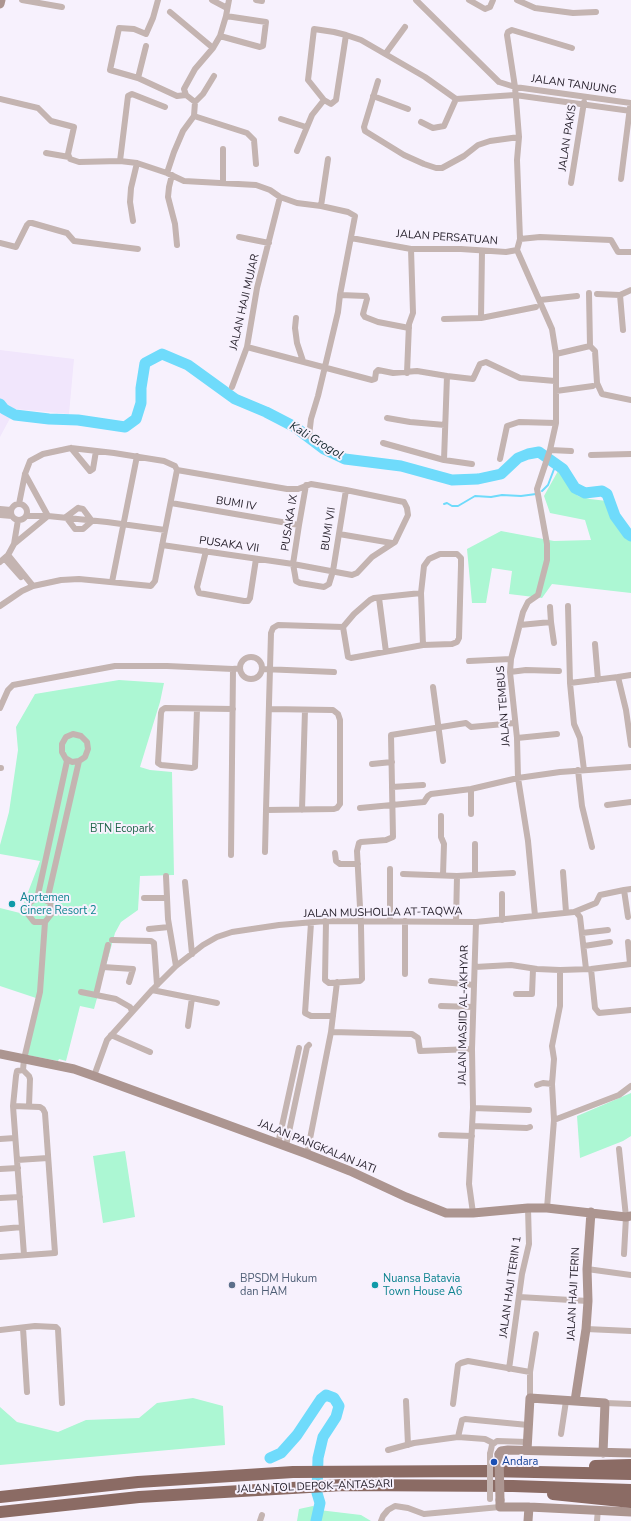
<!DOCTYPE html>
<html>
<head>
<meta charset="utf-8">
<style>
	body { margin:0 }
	canvas { display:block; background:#f7f1fd }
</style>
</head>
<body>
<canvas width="631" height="1521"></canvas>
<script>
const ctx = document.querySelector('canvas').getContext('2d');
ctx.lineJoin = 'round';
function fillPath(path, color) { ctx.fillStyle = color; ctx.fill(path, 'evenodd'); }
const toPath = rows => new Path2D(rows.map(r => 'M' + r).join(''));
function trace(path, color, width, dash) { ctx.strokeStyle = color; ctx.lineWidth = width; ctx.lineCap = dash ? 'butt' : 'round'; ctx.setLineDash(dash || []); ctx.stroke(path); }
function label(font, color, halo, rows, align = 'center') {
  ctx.font = font + ' "Nunito Sans",sans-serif'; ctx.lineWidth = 4; ctx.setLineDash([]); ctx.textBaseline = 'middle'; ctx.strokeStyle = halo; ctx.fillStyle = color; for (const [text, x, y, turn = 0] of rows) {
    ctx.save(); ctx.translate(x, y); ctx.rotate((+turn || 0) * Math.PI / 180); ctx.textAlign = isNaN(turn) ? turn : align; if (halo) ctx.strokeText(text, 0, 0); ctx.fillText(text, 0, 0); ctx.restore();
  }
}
const built = toPath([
	[0,350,74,359,69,414,15,409,0,437]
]);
const green = toPath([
	[558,471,578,496,590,499,607,501,631,540,631,593,552,584,542,598,509,594,512,571,492,568,486,603,472,603,467,549,501,531,554,541,591,540,585,520,550,513,544,496],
	[119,680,164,683,160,702,140,767,150,770,172,772,174,875,140,876,138,910,121,922,115,933,94,1009,80,1006,66,1061,59,1059,58,1061,27,1055,36,998,0,986,0,908,20,913,40,861,0,854,0,845,9,812,18,750,16,727,35,694],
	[631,1093,631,1136,623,1141,580,1158,577,1116],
	[125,1151,135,1217,103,1223,93,1156],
	[193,1398,223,1406,225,1445,0,1465,0,1407,17,1422,58,1432,86,1420,139,1418,157,1403],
	[313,1506,316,1508,317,1510,314,1521,297,1521,299,1509],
	[319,1510,361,1515,371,1521,316,1521]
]);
const stream = toPath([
	[542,491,548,485,556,464],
	[444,504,447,503,452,506,458,506,475,496,491,497,502,495,521,496,536,494]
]);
const river = toPath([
	[0,404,4,409,15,415,49,419,78,420,125,427,136,419,141,403,141,388,145,363,162,354,188,365,235,399,266,412,295,427,324,449,345,459,401,466,452,480,478,479,501,474,518,458,528,454,539,452,563,469,575,488,585,493,602,491,607,494,615,516,628,534,631,536],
	[270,1458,281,1453,297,1435,321,1399,326,1395,334,1398,339,1406,336,1417,323,1437,318,1458,317,1493,320,1503,316,1521]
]);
const street = toPath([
	[22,0,62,7],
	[212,0,227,8],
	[256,0,262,1],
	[416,0,499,82,515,87,631,103],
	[469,0,485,9,490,7,493,0],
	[517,0,535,8,573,13,596,12],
	[170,12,213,48],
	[346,35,336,100,331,104,324,100,308,80,314,29,334,32,346,35,361,40,425,77,456,99,515,95,631,111],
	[220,36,260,47,263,46,266,22,226,16],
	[146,46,138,78,177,96,186,95],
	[386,53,405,27],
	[138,78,110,70,119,28,134,29,146,34,153,18,158,0],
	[378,81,364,127,365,131,404,155,424,164,436,168,442,168,464,156,478,145,490,141,519,137],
	[373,96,408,109],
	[0,99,38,108,51,121,74,127,68,154,70,159,79,162,120,161,137,163,167,173,184,181,256,185,270,190,280,197,297,203,321,206,348,212,355,216,340,295,338,312,318,396,311,419,309,436],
	[195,102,203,94,214,76],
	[194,116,247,133,254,140,256,164],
	[281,119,306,127],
	[421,122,433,128,444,126,456,99],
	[223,149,223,183],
	[297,151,312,115,324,100],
	[46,153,69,157],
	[120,161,128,96,132,94,165,107],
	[167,173,174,152,183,131,194,116,195,102,186,95,184,89,195,69,213,48,220,36,226,16,229,0],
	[172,175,169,187,168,197,175,224,177,245],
	[621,179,630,107],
	[571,183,584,102],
	[321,206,328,159],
	[133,221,130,202,131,188,137,163],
	[239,237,269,243],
	[351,238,411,249,461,249,506,252,517,250],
	[520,239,540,237,611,240,618,252,631,252],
	[0,243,16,247,27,225,29,223,32,223,67,233,74,241,138,249],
	[517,250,552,329,556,354,556,423,550,450,537,489,547,544,547,560,538,595,528,602,523,612,511,659,510,672,517,738,518,778,528,841,535,916],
	[517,250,520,239,517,160,519,137,515,87,507,35,508,32,512,30,572,48],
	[589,293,590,346],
	[597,294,620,295,631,290],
	[340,295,366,296,367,299,363,314,365,317,378,322,409,328],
	[620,295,623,330],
	[540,300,577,296],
	[296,318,295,328,297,343,303,361],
	[481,318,482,251],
	[444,319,481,318,536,307],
	[247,347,372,380,375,379,376,372,378,370,393,373,417,371,447,376],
	[556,354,590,346,595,351,597,383,602,394,631,400],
	[407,373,409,324,413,313,411,249],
	[232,387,247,347,257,288,280,197],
	[556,391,593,386],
	[387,418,410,422,445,425],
	[383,443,444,460,472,464],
	[71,448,90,471,93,469,96,451],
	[550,450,571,451],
	[591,455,631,454],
	[500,459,507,426,519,422,556,423],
	[444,460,447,376,473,379,480,364,486,362,520,378,555,381],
	[25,474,48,516,107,522,165,530],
	[306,485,299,525,293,564,295,575,296,581,300,583,324,587,329,584,333,571,346,490],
	[171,503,299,525],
	'11 512a8 8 0 1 1 16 0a8 8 0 1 1-16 0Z',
	[78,508,83,509,92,521,83,529,75,529,66,517,78,508],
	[0,509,11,510],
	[0,515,12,516],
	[26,516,48,516],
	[339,534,392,543],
	[14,544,48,516],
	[162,545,293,564,352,575,357,573,372,557,395,542,408,515,407,508,404,502,346,490,311,484,298,489,287,489,177,470],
	[206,551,197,587,199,593,244,601,248,601,250,598,256,559],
	[8,555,33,586],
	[5,559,21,577],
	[0,562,8,555,14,544,18,520],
	[112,582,137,456],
	[379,598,386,652],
	[0,606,22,591,33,586,61,580,79,579,151,586,155,581,177,470,175,466,164,461,114,453,71,448,43,454,30,461,25,474,19,504],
	[568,606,570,683,574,724,580,738,584,770],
	[551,622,554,643],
	[520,625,551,622,550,607],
	[343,627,348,657,351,658,423,645,452,644,457,642,459,638,461,565,461,558,457,554,440,554,429,559,424,566,421,593,423,645],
	[595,644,598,680],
	'240 668a11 11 0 1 1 22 0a11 11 0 1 1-22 0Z',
	[469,661,511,659],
	[263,669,334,672],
	[510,672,526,670,559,671],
	[618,677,631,675],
	[570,683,618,677,626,710,631,745],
	[433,687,443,761],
	[0,708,8,690,13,685,115,666,167,666,233,669,240,668],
	[197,709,195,767,192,768,161,765,158,763,161,713,162,710,165,708,233,709],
	[269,709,333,710,338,714,340,720,340,804,337,808,334,809,266,810,271,633,273,628,278,625,343,627,354,614,370,600,374,598,421,593],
	[517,738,557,734],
	[372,764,392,762],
	[0,768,1,768],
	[578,770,582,806,592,847],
	[392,787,423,785],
	[607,805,631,802],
	[360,808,424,802,428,796,431,794,471,789,518,778,560,772,631,767],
	[302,810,305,710],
	[471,814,471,789],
	[441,816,441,837,444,844,443,875],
	[265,852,266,810],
	[335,853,336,861,340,864,358,864],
	[231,855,233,669],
	[563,872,566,912],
	[403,874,457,876,513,873],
	[475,875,475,844],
	[166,876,168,919,176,966],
	[185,882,192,954],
	[144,898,166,898],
	[37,899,67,761,62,752,62,744,66,737,73,734,81,736,87,742,88,749,85,757,79,761,72,762,67,759],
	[47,901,79,761],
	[574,912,596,903,600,895,624,890],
	[628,917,624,890,631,889],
	[502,920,502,894],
	[326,921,325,980,329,983,360,981,362,979,361,926,357,851,359,843,361,842,386,840,393,837,391,735,466,723,471,727,515,723],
	[390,921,390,869],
	[405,921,405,974],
	[456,922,457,876],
	[311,923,305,1013,311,1016,333,1016],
	[149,929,169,927],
	[582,933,608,930],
	[112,940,151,941,154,943,157,985],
	[628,942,630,964],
	[584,946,610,942],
	[103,967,133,969,129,982],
	[475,967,511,965,537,969,560,970,591,969,631,964],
	[591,969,595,1008,599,1013,631,1010],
	[431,981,474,985],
	[152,990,217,1003],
	[81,992,116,999,130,1007,132,1011],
	[516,994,532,994,533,969],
	[96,995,108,945],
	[441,1006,473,1007],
	[188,1026,192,998],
	[331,1032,412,1034,418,1038,420,1051,472,1049],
	[111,1035,150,1052],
	[23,1070,24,1059,40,992,45,922,52,913,50,902,40,897,30,902,27,913,34,922,45,922],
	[23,1070,17,1071,16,1076,13,1106,24,1255],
	[23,1070,29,1076,30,1079,29,1106],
	[94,1076,107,1040,152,990,176,966,203,945,217,937,232,932,279,925,326,921,476,922,574,912,576,912,580,917,586,969],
	[537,1085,543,1083,552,1084],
	[473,1108,529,1110],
	[554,1120,619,1095,631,1086],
	[472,1126,527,1128,530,1127],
	[441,1135,472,1136],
	[0,1139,15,1138],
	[278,1144,299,1048],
	[286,1146,307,1047,309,1045],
	[619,1149,626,1217,624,1254],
	[307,1154,331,1032,337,982],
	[17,1160,48,1158],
	[0,1169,18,1168],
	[0,1198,20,1197],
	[547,1208,554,1120,552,1084,554,1059,552,1046,560,1006,560,970],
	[473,1213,469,1184,473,1108,472,1049,476,922],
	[0,1229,22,1227],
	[0,1257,55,1253,45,1113,43,1109,40,1107,13,1106],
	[587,1269,631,1275],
	[519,1297,588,1301],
	[23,1328,27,1392],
	[586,1329,631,1331],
	[0,1330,35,1326,56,1327,58,1329,62,1403],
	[509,1369,522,1274,529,1244,528,1208],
	[530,1398,530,1372,536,1334],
	[406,1401,408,1445],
	[605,1403,631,1404],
	[453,1404,458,1365,461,1363,468,1361,530,1372],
	[561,1434,566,1401],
	[458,1437,462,1420,465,1419,528,1425],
	[388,1450,414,1443,458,1437,485,1439,493,1443],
	[490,1454,492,1445,497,1441,527,1442],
	[260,1521,262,1515],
	[381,1521,383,1516,388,1510,395,1506,408,1508,424,1514,500,1507],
	[597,1521,598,1509]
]);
const secondary = toPath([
	[0,4,1,0],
	[0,1054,74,1069,94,1076,307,1154,350,1171,406,1197,446,1213,473,1213,528,1208,547,1208,626,1217,631,1216],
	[575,1401,586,1329,588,1301,587,1269,591,1212],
	[527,1450,530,1398,605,1403,603,1453],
	[499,1454,501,1451,508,1450,631,1453],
	[500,1500,500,1507,529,1507,631,1512],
	[528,1521,529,1507]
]);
const highway = toPath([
	[595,1466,631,1465],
	[553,1494,631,1502],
	[0,1497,138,1482,293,1472,487,1471,631,1474],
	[0,1512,139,1497,343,1485,513,1486,631,1490]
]);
const streetBridge = toPath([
	[490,1499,490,1454]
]);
const secondaryBridge = toPath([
	[499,1454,500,1500]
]);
const markers = [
	[12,904,4,"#0f9aa8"],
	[232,1285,4,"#5c6f8a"],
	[375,1285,4,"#0f9aa8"],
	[494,1462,4,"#1a4fb4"]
];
const streetNames = [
	["JALAN TANJUNG",574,85,8],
	["JALAN PAKIS",568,138,-81],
	["JALAN PERSATUAN",447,238,4],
	["JALAN HAJI MUJAR",245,302,-77],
	["BUMI IV",236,504,9],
	["PUSAKA IX",290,523,-81],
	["BUMI VII",329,529,-81],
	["PUSAKA VII",229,545,8],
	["JALAN TEMBUS",504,706,-94],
	["JALAN MUSHOLLA AT-TAQWA",383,913,-1],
	["JALAN MASJID AL-AKHYAR",464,1015,-89],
	["JALAN PANGKALAN JATI",317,1147,22],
	["JALAN HAJI TERIN 1",511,1287,-82],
	["JALAN HAJI TERIN",574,1294,-87],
	["JALAN TOL DEPOK–ANTASARI",315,1487,-2]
];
const parkNames = [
	["BTN Ecopark",122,829]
];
const cultureNames = [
	["Aprtemen",20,898],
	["Cinere Resort 2",20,911],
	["Nuansa Batavia",383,1279],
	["Town House A6",383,1292]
];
const serviceNames = [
	["BPSDM Hukum",240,1279],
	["dan HAM",240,1292]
];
const transitNames = [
	["Andara",502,1462]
];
const waterNames = [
	["Kali Grogol",316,441,31]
];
fillPath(built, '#f1e6fc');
fillPath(green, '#acf7d3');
trace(stream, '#6fdbfb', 2);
trace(river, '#6fdbfb', 11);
trace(street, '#c4b4b1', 6);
trace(secondary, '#ac9590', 9);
trace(highway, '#8b6b64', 12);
trace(streetBridge, '#c4b4b1', 6);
trace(secondaryBridge, '#ac9590', 9);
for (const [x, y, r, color] of markers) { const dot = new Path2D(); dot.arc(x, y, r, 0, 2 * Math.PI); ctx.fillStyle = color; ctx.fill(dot); trace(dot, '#f7f1fd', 1.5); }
label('11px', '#221c27', '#f7f1fd', streetNames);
label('11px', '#1f6549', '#f7f1fd', parkNames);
label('11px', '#0d838f', '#f7f1fd', cultureNames, 'left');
label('11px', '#4e5e75', '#f7f1fd', serviceNames, 'left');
label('11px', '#164399', '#f7f1fd', transitNames, 'left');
label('italic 12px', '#192c32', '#f7f1fd', waterNames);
</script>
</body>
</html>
